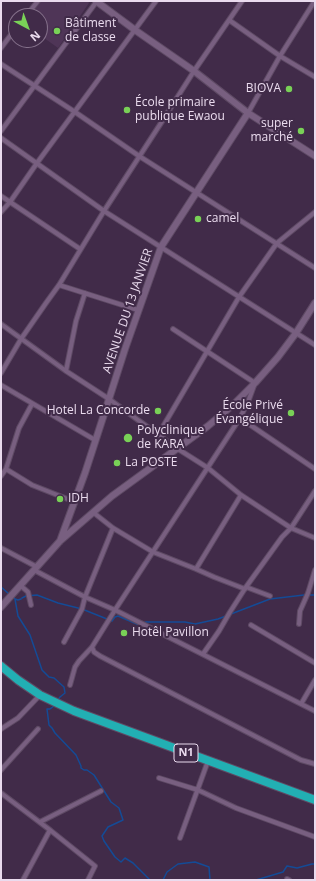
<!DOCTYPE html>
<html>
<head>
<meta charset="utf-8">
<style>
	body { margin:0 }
	#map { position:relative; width:316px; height:881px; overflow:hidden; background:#412b49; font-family:"Open Sans",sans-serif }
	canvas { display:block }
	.frame { position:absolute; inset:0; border:2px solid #eadbee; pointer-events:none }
	.north { position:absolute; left:8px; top:8px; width:40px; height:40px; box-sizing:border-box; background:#412b49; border:1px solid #85718b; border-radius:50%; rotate:139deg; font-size:11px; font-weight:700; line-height:16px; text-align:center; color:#eadbee }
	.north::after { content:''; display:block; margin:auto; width:14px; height:18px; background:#79d157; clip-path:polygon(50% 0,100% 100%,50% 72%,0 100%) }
</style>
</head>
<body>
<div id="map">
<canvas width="316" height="881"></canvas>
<div class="frame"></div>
<div class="north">N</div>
</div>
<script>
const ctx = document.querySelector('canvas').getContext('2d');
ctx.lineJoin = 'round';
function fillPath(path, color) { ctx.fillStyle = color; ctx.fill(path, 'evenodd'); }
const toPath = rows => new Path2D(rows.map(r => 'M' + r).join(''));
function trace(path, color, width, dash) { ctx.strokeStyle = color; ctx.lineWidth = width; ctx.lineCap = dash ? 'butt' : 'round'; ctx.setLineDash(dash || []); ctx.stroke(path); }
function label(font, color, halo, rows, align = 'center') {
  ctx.font = font + ' "Open Sans",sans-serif'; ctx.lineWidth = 4; ctx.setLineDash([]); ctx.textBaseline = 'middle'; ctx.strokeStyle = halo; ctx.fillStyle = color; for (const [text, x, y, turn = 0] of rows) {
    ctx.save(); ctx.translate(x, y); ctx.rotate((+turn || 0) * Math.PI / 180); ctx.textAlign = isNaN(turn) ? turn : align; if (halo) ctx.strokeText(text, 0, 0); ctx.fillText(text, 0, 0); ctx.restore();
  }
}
const built = toPath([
	[41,1,88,1,89,3,58,48,40,35,40,16,30,16]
]);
const stream = toPath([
	[1,587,9,594],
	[12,596,15,599,18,616,30,635,42,670,49,677,54,678,64,687,65,693,60,697,57,701],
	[22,598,26,596,37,595,58,603,82,609,112,621,115,617,118,616,139,625,146,622,185,622,195,624,218,619,226,616],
	[15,599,18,600,21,599],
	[231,614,270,599,304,595,315,595],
	[54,706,50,709,47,709,49,725,52,728,55,733,76,755,81,766,81,768,84,770,87,770,94,775,111,802,119,808,123,820,108,827,102,836,104,841,115,857,121,862,125,858,133,863,150,880],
	[163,880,167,872,178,864,195,862,209,867,210,880],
	[256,880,283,872,287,866,297,868,312,864,315,864]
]);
const street = toPath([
	[26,16,38,1],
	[229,20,280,56,315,77],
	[1,48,16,28],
	[1,64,75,112,139,156,315,268],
	[248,113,280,56,314,2],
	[1,131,97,1],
	[1,138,104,211,315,345],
	[1,196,80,249],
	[1,212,10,202,37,163,156,1],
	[59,285,138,310],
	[1,324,66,371,109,399,178,449,208,468,241,495,291,528,315,538],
	[66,371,76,321,85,293],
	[1,373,21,339,46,303,59,285,104,211,161,123,194,71,242,1],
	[1,385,95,440],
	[240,418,315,469],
	[158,435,239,297,277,243,315,212],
	[6,469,32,485,75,502],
	[1,476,6,469,19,428,32,404],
	[94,513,113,528,153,552,196,569,214,577,245,589],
	[1,548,37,567],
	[196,569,241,495],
	[34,570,85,597,115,610,315,711],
	[21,586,28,592,31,605],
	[246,587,270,596],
	[299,624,300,611,308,593,315,570],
	[251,625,315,663],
	[64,642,82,609,85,597,113,528],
	[92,647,94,652,100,656,301,760,315,764],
	[203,654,219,631,230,612,246,587,282,537,291,528,315,491],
	[70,685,75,667,79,661,92,647,115,610,240,418,248,402,255,383,173,329],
	[301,704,315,680],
	[1,729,18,718,40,695],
	[1,770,38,729],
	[159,778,198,790,236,808,315,837],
	[1,793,50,830,95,866,88,880],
	[40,822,101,791],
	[180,838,208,761],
	[23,880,50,830],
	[287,880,287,879,289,880]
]);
const secondary = toPath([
	[96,1,135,30,194,71,248,113,315,156],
	[60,541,85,473,109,399,125,349,161,247,248,113],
	[1,607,60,541,112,496,208,426,234,404,255,383,278,357,296,333,315,303]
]);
const highway = toPath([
	[1,666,18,680,40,695,74,711,315,800]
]);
const markers = [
	[57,31,4,"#79d157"],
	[289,89,4,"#79d157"],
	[127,110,4,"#79d157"],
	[301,131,4,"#79d157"],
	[198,219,4,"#79d157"],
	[158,411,4,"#79d157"],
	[291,413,4,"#79d157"],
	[128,438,5,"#79d157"],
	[117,463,4,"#79d157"],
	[60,499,4,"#79d157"],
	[124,633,4,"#79d157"]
];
const shields = [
	[186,753,24]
];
const shieldNames = [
	["N1",186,753]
];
const poiNames = [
	["Bâtiment",65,24],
	["de classe",65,38],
	["BIOVA",281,89,"right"],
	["École primaire",135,103],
	["publique Ewaou",135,117],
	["super",293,124,"right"],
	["marché",293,138,"right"],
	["camel",206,219],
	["École Privé",283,406,"right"],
	["Évangélique",283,420,"right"],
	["Hotel La Concorde",150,411,"right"],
	["Polyclinique",137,431],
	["de KARA",137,445],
	["La POSTE",125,463],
	["IDH",68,499],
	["Hotêl Pavillon",132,633]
];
const streetNames = [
	["AVENUE DU 13 JANVIER",128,311,-71]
];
fillPath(built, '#4f3557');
trace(stream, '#144b96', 1.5);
trace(street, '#5e4a64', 6);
trace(secondary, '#5e4a64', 8);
trace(highway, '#5e4a64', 10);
trace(street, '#785f80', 4);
trace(secondary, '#785f80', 6);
trace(highway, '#22afb3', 8);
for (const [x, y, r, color] of markers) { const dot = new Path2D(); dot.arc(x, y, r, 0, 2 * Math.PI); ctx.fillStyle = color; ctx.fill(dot); trace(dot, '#412b49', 1.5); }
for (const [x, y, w] of shields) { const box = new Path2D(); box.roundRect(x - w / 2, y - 9, w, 18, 3); ctx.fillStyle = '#412b49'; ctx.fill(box); trace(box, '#eadbee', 1); }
label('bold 11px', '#eadbee', null, shieldNames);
label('12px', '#eadbee', '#412b49', poiNames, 'left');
label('12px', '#eadbee', '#412b49', streetNames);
</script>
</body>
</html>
